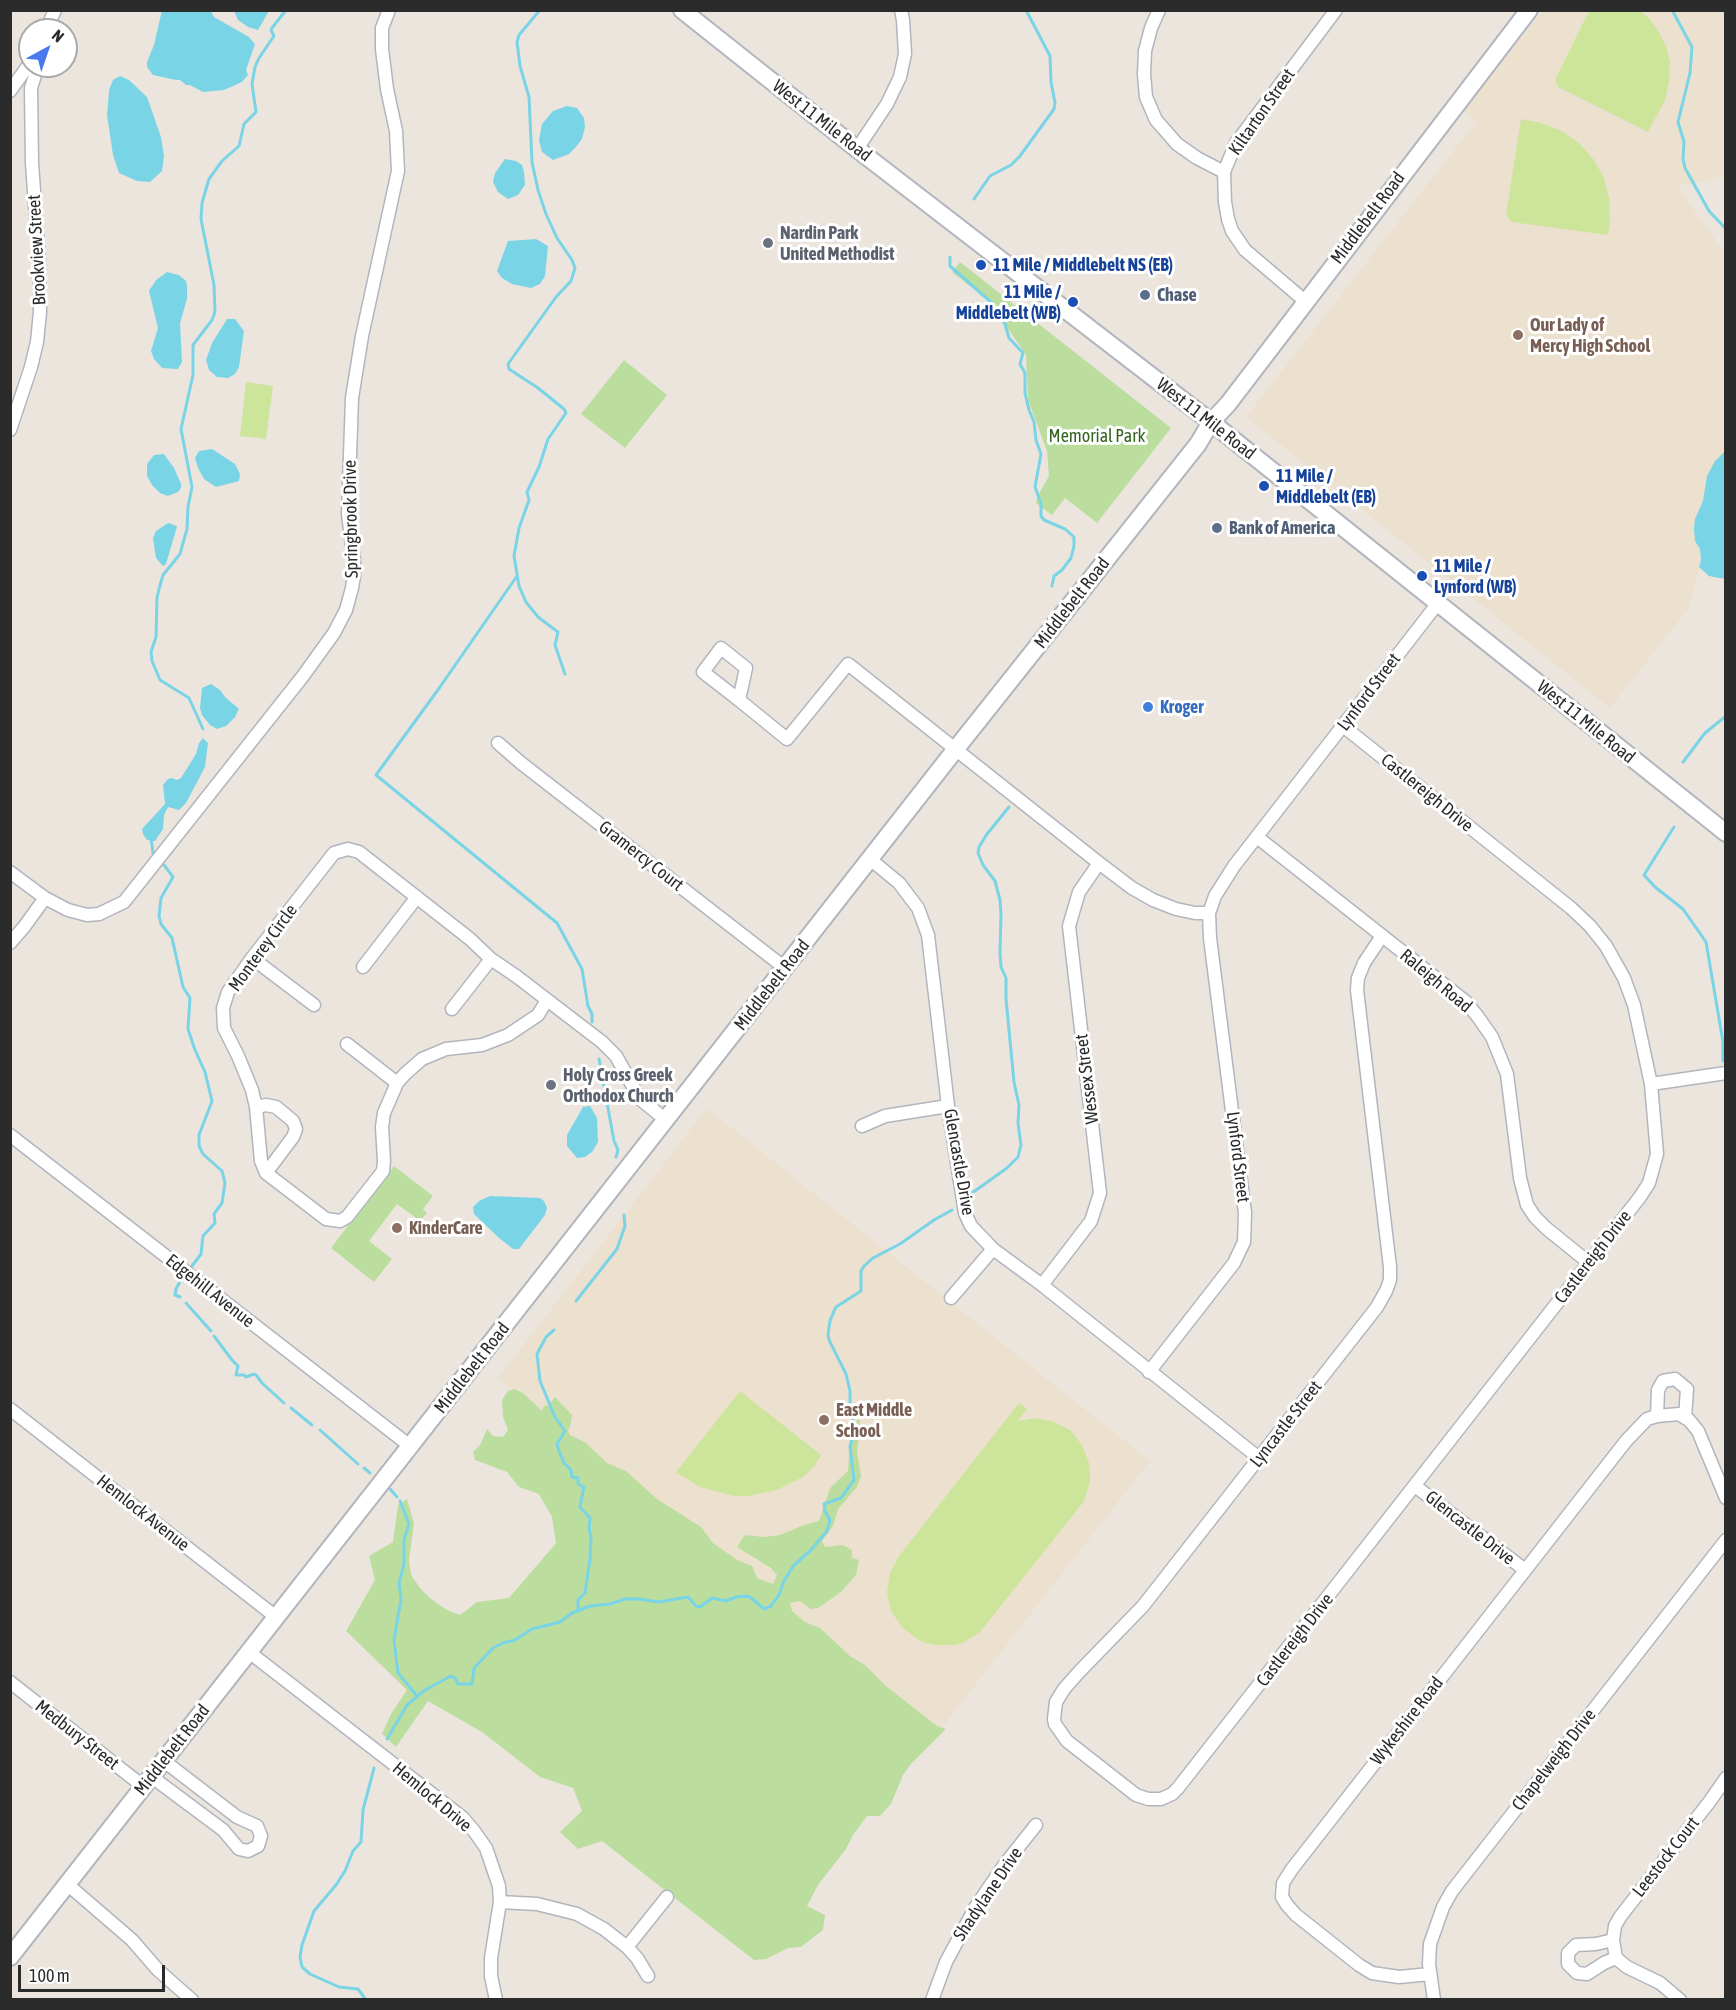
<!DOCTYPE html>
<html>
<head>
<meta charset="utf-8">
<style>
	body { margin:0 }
	#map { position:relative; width:1736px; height:2010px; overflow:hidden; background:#ece5de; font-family:"Asap Condensed",sans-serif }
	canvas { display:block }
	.frame { position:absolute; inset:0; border:12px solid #2b2b2b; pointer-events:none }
	.north { position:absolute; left:18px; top:18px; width:60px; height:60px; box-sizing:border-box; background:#fff; border:2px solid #aaa; border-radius:50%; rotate:40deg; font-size:16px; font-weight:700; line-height:24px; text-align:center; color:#2b2b2b }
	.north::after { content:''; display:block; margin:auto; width:21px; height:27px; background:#4a78ed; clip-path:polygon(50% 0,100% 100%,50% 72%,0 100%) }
	.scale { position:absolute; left:18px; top:1965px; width:147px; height:27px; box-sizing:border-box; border:3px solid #2b2b2b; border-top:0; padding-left:8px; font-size:18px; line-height:21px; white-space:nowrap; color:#2b2b2b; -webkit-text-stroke:4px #fff; paint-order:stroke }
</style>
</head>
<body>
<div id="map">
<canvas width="1736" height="2010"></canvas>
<div class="frame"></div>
<div class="north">N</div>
<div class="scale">100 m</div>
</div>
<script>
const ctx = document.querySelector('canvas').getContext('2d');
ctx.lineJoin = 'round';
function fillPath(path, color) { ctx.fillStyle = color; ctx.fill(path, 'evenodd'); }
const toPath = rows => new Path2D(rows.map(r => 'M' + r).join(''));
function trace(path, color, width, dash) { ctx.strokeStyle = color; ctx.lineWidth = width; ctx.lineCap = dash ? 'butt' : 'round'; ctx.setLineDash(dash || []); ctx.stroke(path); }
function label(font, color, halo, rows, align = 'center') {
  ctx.font = font + ' "Asap Condensed",sans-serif'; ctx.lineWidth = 6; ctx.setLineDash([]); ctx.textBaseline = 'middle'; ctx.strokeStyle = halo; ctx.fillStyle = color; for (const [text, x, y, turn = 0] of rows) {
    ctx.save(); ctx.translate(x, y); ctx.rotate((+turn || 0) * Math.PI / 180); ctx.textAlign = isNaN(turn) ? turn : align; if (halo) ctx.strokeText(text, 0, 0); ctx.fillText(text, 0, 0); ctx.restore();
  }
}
const education = toPath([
	[1543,11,1725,11,1725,177,1677,186,1725,253,1725,475,1689,608,1610,708,1246,417,1476,122,1463,110],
	[707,1108,1150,1461,940,1730,498,1378]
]);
const green = toPath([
	[960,262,1171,428,1097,523,1065,498,1052,515,1036,503,1037,497,1049,476,1047,451,1028,400,1026,355,989,301,952,272],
	[624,360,667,395,625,448,581,414],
	[394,1166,433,1196,423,1209,427,1213,420,1221,397,1204,369,1241,392,1259,374,1282,331,1248],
	[514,1389,523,1393,542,1411,544,1406,549,1405,555,1397,572,1415,571,1424,568,1430,570,1435,586,1443,607,1463,626,1471,657,1499,701,1527,713,1543,737,1560,752,1566,757,1578,773,1584,777,1575,771,1568,737,1547,745,1535,764,1537,780,1535,804,1525,819,1521,830,1488,848,1471,851,1421,860,1420,857,1452,861,1476,857,1487,838,1509,833,1526,822,1541,825,1547,843,1545,852,1550,852,1558,859,1560,856,1575,841,1592,818,1608,811,1609,800,1601,790,1603,792,1611,805,1622,820,1628,850,1656,865,1665,886,1686,937,1726,946,1729,911,1764,903,1775,891,1804,880,1816,867,1816,853,1835,846,1849,818,1885,807,1906,825,1915,823,1930,801,1947,788,1948,766,1959,754,1960,602,1841,578,1849,560,1832,582,1811,573,1788,540,1777,482,1732,428,1701,396,1747,382,1734,391,1714,407,1690,346,1631,375,1580,369,1556,393,1542,398,1505,407,1499,414,1523,409,1560,411,1575,420,1588,431,1599,447,1610,460,1615,477,1602,509,1598,556,1543,552,1517,539,1494,519,1487,507,1472,475,1460,473,1452,480,1445,487,1429,493,1436,503,1437,508,1430,503,1417,502,1400,508,1391]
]);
const pitch = toPath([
	[1589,11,1640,11,1649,18,1659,32,1666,47,1670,63,1669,82,1665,100,1648,132,1558,87,1555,80],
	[1521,119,1541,123,1562,131,1580,144,1594,160,1604,178,1609,198,1610,219,1608,235,1512,222,1506,215],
	[246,382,273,386,266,439,240,436],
	[740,1391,821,1455,814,1467,803,1477,777,1490,749,1496,734,1496,700,1487,676,1472],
	[1019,1403,1027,1409,1018,1421,1034,1418,1052,1421,1070,1430,1082,1445,1089,1463,1090,1473,1090,1482,1084,1501,980,1632,964,1642,955,1645,935,1645,926,1643,917,1639,902,1627,891,1611,887,1592,890,1573,899,1556]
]);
const water = toPath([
	[162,10,211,11,214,17,249,37,255,44,246,70,248,75,242,82,224,90,203,92,190,85,186,85,180,80,176,80,153,75,147,67,147,62,154,45],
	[234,11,269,11,258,30,248,27,238,20],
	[120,76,129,80,147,97,161,137,164,156,162,171,150,182,137,181,119,173,113,155,107,115,108,104,109,90,113,80],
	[567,106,577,108,584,118,585,127,582,139,575,148,569,154,553,160,542,152,539,140,542,124,553,111],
	[505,159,516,161,522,165,524,172,525,185,518,195,508,199,498,192,493,182,495,173],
	[536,239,548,246,545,276,540,284,531,288,512,284,502,278,497,271,508,241],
	[167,272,179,275,186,281,187,286,187,299,180,323,182,362,178,369,162,368,154,359,151,351,158,328,149,291,156,280],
	[227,319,235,319,244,331,239,367,235,374,228,378,217,377,209,370,206,360,212,343],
	[212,449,235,464,240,474,239,481,216,487,204,479,198,468,195,458,199,451],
	[1725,451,1725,579,1709,576,1699,567,1701,560,1700,549,1695,541,1694,529,1695,519,1703,501,1707,476,1715,461],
	[164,454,174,468,181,484,181,488,178,492,168,496,160,493,152,485,147,476,147,464,154,455],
	[168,523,177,526,176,530,166,564,163,566,156,558,153,538,156,531],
	[211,684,220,690,225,697,239,709,235,717,226,726,217,729,210,725,202,715,200,708,202,688],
	[203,738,208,743,205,767,186,803,179,810,168,807,164,815,163,829,155,841,147,840,143,834,142,829,165,804,163,785,168,779,172,778,177,780,181,778,196,754,199,743],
	[590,1106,597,1118,598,1142,592,1152,585,1157,577,1158,567,1146,567,1135,583,1107],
	[490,1196,540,1198,544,1201,547,1208,545,1215,519,1249,513,1249,498,1237,474,1214,473,1207,479,1201]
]);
const stream = toPath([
	[540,10,519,35,517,42,520,66,529,97,532,162,538,190,546,214,557,238,572,260,575,268,571,281,556,297,508,364,509,369,538,388,564,409,566,413,548,439,539,467,527,492,529,500,519,528,514,556,519,586,526,602,538,617,558,632,555,645,565,674],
	[1672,10,1692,47,1690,73,1678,122,1684,142,1683,159,1685,168,1709,211,1726,229],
	[974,199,990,176,1011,165,1020,156,1054,109,1055,103,1051,82,1050,56,1026,10],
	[950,257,950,266,992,303,1005,324,1009,338,1023,353,1020,364,1025,373,1025,393,1029,410,1034,422,1036,440,1041,454,1035,487,1041,503,1041,516,1044,520,1065,529,1074,537,1074,546,1071,558,1062,570,1054,576,1052,586],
	[517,576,440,687,376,775,557,923,582,969,588,1006,592,1014,592,1022],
	[203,729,189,698,160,680,152,661,151,652,156,637,157,598,159,589,163,575,180,554,187,529,188,507,192,487,181,429,193,375,193,345,212,320,215,312,214,285,201,219,202,203,209,179,222,161,239,146,244,124,256,112,252,84,255,67,259,58,274,36,271,30,272,28,286,10],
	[1683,762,1705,733,1726,716],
	[1674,827,1644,875,1655,887,1683,909,1706,942,1723,1042,1723,1061],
	[151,838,153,853],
	[164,865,173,877,161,898,159,916,161,924,172,938,183,987,190,998,188,1029,195,1050,205,1072,212,1101,199,1135,199,1146,203,1154,222,1171,225,1183,222,1203,214,1214,215,1223,203,1236,201,1254,192,1266],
	[599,1059,614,1141],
	[615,1143,618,1150,616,1157],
	[972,1193,1007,1168,1018,1157,1021,1145,1018,1123,1019,1105,1014,1082,1006,999,1006,978,1001,967,1000,953,1001,915,1000,900,995,881,983,865,978,853,979,847,987,834,1009,807],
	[180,1297,175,1295,176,1289,182,1278],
	[576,1301,617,1249,625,1226,624,1215],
	[186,1303,211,1331],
	[554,1330,546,1337,537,1354,540,1381,555,1417,565,1431,557,1444,559,1451,564,1463,571,1470,572,1477,578,1478,578,1484,584,1487,580,1507,590,1518,589,1528,591,1538,590,1559,585,1593,578,1600,578,1611],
	[214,1336,232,1360,238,1366,236,1375,244,1375,246,1377,254,1374,256,1375,262,1383,284,1403],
	[291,1408,312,1425],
	[320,1430,358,1464],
	[364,1468,370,1473],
	[390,1489,397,1497],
	[400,1501,409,1524,404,1540,404,1564,399,1583,401,1599,394,1640,398,1673,417,1696],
	[387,1739,407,1705,425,1690,451,1676,455,1678,458,1684,472,1684,474,1668,493,1648,503,1643,515,1640,532,1629,560,1622,572,1613,590,1606,610,1604,625,1599,638,1599,659,1602,688,1597,696,1606,700,1607,712,1598,726,1601,736,1597,745,1596,750,1597,764,1609,771,1606,779,1595,784,1581,794,1565,810,1551,827,1531,830,1520,825,1511,824,1504,841,1498,854,1480,850,1447,855,1428,850,1408,850,1391,846,1374,829,1340,828,1334,830,1321,834,1311,836,1307,861,1291,861,1271,864,1266,873,1258,900,1244,934,1220,952,1210],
	[366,2000,358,1989,339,1987,310,1974,302,1967,300,1957,302,1945,314,1911,336,1885,345,1871,353,1851,361,1842,363,1810,374,1768]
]);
const street = toPath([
	[1159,10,1151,28,1145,51,1144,74,1146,97,1156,120,1177,144,1197,158,1224,172],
	[46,30,55,10],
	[10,91,30,63],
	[857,149,887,104,900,77,905,54,903,20,901,10],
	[1305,301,1245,250,1232,231,1228,219,1225,202,1224,172,1236,143,1336,10],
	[10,430,31,367,37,342,40,312,39,261,32,163,31,88,38,66],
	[739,700,703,672,721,648,746,668,739,700,787,739,848,664,1099,863,1132,888,1153,900,1176,909,1195,913,1209,913],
	[1343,726,1571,908,1590,926,1606,946,1624,978,1634,1005,1651,1084,1657,1154,1649,1183,1640,1197,1178,1788,1172,1794,1161,1799,1148,1799,1136,1795,1067,1741,1055,1724,1054,1719,1056,1702,1064,1689,1079,1672,1143,1606,1377,1307,1386,1291,1390,1280,1390,1267,1357,990,1358,978,1364,963,1382,936],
	[498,743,521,763,785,968],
	[1257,837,1466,1002,1478,1017,1492,1037,1507,1074,1520,1178,1527,1205,1535,1217,1546,1228,1588,1262],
	[870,859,899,883,918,908,928,935,948,1106,965,1213,971,1226,993,1249,1042,1285,1259,1458],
	[10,872,45,898,68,910,87,915,99,914,124,902,303,676,334,633,346,610,352,588,354,576,354,561,348,514,352,398,362,336,398,171,396,131,387,89,382,49,382,28,389,10],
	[10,943,24,927,45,898],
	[252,958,314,1005],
	[363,967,417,897],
	[547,1000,538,1015,508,1035,482,1045,446,1049,422,1059,405,1074,397,1083,384,1113,382,1127,384,1161,383,1171,347,1217,340,1221,326,1219,266,1173,261,1161,256,1107,252,1090,238,1056,224,1028,223,1008,228,992,252,958,334,853,348,849,359,852,470,939,491,959,516,976,602,1042,616,1056,640,1099,666,1120],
	[452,1009,491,959],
	[347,1044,397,1083],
	[1651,1084,1726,1073],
	[256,1107,266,1105,276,1107,293,1121,296,1129,293,1137,266,1173],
	[862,1126,885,1116,948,1106],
	[10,1135,410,1446],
	[1042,1285,1091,1221,1100,1193,1069,926,1079,892,1099,863],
	[951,1298,993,1249],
	[1149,1372,1234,1263,1244,1242,1245,1213,1210,938,1209,913,1215,896,1234,866,1438,603],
	[10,1409,276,1617],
	[1657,1416,1658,1390,1663,1381,1675,1379,1687,1389,1685,1418],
	[1415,1486,1525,1570],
	[249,1652,463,1818,474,1831,486,1848,499,1886,500,1902,491,1958,491,1976,496,2000],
	[10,1682,144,1787],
	[152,1777,223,1830,239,1849,248,1851,258,1846,261,1836,257,1826,237,1817,164,1761],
	[67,1884,132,1940,158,1970,192,2000],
	[500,1902,537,1904,577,1914,604,1929,627,1947,637,1958,648,1976],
	[1613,1940,1596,1944,1576,1945,1568,1953,1568,1964,1577,1973,1587,1974,1604,1963,1616,1958],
	[627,1947,667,1897],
	[1430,1974,1399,1977,1372,1973,1359,1965,1296,1915,1287,1905,1282,1897,1283,1883,1292,1869,1626,1441,1647,1419,1657,1416,1679,1414,1689,1420,1698,1431,1726,1498],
	[932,2000,946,1962,975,1908,1005,1864,1036,1825],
	[1434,2000,1429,1964,1430,1944,1443,1907,1452,1891,1726,1540],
	[1680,2000,1660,1983,1627,1967,1616,1958,1613,1940,1615,1926,1620,1917,1710,1801,1726,1778]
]);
const secondary = toPath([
	[682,10,857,149,1211,422,1726,833],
	[10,1957,955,750,1198,444,1211,422,1228,404,1529,10]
]);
const markers = [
	[768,243,6,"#6b7280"],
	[981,265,6,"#1a4fb4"],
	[1145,295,6,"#5c6f8a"],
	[1073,302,6,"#1a4fb4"],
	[1518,335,6,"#8d6e63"],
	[1264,486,6,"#1a4fb4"],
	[1217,528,6,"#5c6f8a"],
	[1422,576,6,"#1a4fb4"],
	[1148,707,6,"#3f7fe0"],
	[551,1085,6,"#6b7280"],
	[397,1228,6,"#8d6e63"],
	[824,1420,6,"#8d6e63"]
];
const streetNames = [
	["Kiltarton Street",1262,112,-55],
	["West 11 Mile Road",822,121,38],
	["Middlebelt Road",1368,218,-53],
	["Brookview Street",37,250,-93],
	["West 11 Mile Road",1206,419,38],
	["Springbrook Drive",351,519,-91],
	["Middlebelt Road",1072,603,-52],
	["Lynford Street",1369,692,-53],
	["West 11 Mile Road",1586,722,39],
	["Castlereigh Drive",1427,793,39],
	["Gramercy Court",641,856,38],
	["Monterey Circle",263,948,-54],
	["Raleigh Road",1436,981,40],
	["Middlebelt Road",772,985,-52],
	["Wessex Street",1087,1079,-97],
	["Lynford Street",1238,1157,83],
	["Glencastle Drive",959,1162,80],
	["Castlereigh Drive",1593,1257,-52],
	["Edgehill Avenue",210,1291,38],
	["Middlebelt Road",472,1368,-52],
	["Lyncastle Street",1286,1424,-52],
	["Hemlock Avenue",143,1513,38],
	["Glencastle Drive",1470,1528,38],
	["Castlereigh Drive",1295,1640,-52],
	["Wykeshire Road",1407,1721,-52],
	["Medbury Street",77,1735,38],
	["Middlebelt Road",172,1750,-52],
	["Chapelweigh Drive",1554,1760,-52],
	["Hemlock Drive",432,1797,40],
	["Leestock Court",1666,1857,-52],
	["Shadylane Drive",988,1894,-56]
];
const worshipNames = [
	["Nardin Park",780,233],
	["United Methodist",780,254],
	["Holy Cross Greek",563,1075],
	["Orthodox Church",563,1096]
];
const transitNames = [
	["11 Mile / Middlebelt NS (EB)",993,265],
	["11 Mile /",1061,292,"right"],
	["Middlebelt (WB)",1061,313,"right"],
	["11 Mile /",1276,476],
	["Middlebelt (EB)",1276,497],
	["11 Mile /",1434,566],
	["Lynford (WB)",1434,587]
];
const serviceNames = [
	["Chase",1157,295],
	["Bank of America",1229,528]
];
const educationNames = [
	["Our Lady of",1530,325],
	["Mercy High School",1530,346],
	["KinderCare",409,1228],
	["East Middle",836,1410],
	["School",836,1431]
];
const parkNames = [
	["Memorial Park",1097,436]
];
const shopNames = [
	["Kroger",1160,707]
];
fillPath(education, '#ece0cf');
fillPath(green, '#bbde9f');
fillPath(pitch, '#cde59b');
fillPath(water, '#79d4e6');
trace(stream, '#79d4e6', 3);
trace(street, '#b1b5bd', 15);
trace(secondary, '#b1b5bd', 20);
trace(street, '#fff', 12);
trace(secondary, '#fff', 16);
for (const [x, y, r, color] of markers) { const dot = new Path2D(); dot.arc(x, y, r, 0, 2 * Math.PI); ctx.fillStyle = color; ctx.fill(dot); trace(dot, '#fff', 2); }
label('18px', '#2b2b2b', '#fff', streetNames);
label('bold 18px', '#5b616d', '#fff', worshipNames, 'left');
label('bold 18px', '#164399', '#fff', transitNames, 'left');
label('bold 18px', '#4e5e75', '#fff', serviceNames, 'left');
label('bold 18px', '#785e54', '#fff', educationNames, 'left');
label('18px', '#346320', '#fff', parkNames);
label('bold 18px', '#366cbe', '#fff', shopNames, 'left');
</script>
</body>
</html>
